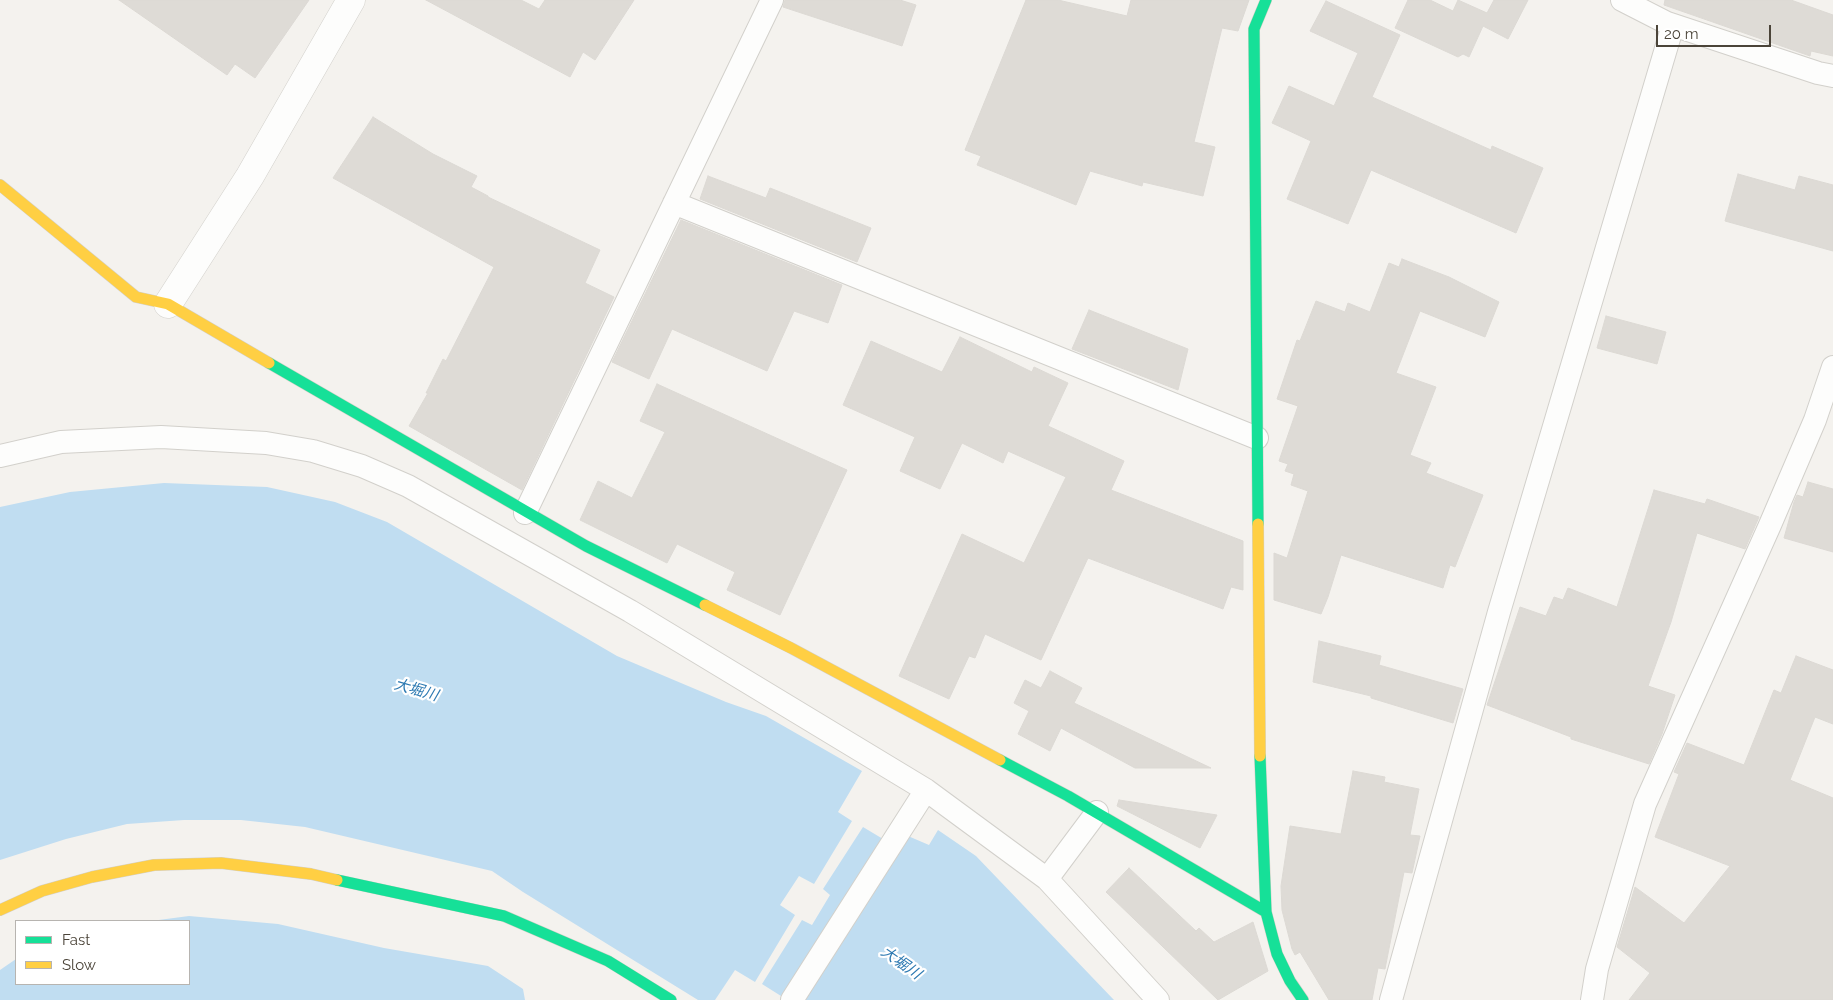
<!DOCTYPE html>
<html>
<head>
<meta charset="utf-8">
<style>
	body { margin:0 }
	#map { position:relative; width:1833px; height:1000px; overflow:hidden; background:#f4f2ee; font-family:Raleway,sans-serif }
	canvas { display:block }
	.legend { position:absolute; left:15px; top:920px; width:175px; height:65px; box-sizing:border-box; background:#fff; border:1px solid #b7b4b0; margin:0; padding:6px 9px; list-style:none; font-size:15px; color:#4b4439 }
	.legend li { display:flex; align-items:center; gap:10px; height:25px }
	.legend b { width:25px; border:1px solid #b7b4b0 }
	.scale { position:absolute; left:1656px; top:25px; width:115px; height:22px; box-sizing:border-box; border:2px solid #4b4439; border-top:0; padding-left:6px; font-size:15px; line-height:18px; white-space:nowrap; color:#4b4439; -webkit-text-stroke:4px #fff; paint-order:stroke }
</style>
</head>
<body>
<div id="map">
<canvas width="1833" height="1000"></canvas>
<ul class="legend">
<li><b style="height:6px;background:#16e098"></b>Fast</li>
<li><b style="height:6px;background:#ffcf43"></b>Slow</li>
</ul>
<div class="scale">20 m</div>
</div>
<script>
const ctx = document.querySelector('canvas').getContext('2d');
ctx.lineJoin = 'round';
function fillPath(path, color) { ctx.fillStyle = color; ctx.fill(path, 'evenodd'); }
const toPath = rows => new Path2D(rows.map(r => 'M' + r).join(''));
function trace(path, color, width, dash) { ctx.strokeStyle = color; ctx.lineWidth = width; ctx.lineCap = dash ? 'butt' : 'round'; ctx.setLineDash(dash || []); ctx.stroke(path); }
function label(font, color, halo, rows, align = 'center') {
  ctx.font = font + ' Raleway,"Noto Sans JP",sans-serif'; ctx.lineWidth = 4.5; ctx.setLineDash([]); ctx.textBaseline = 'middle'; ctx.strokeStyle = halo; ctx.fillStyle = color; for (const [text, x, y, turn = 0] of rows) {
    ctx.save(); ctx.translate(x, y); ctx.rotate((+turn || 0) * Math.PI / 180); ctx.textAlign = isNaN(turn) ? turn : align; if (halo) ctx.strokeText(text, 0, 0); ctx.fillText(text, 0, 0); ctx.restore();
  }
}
const water = toPath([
	[164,483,267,487,335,502,387,522,617,656,726,702,766,716,862,771,838,812,852,821,814,884,799,876,780,905,795,915,755,982,735,970,715,1000,698,1000,523,892,492,871,305,827,241,820,184,820,127,824,66,839,0,860,0,507,70,492],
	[863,827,883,839,781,996,762,984,802,920,812,925,830,895,823,889],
	[938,830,976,856,1114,1000,801,1000,908,836,929,845],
	[189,916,278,924,384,948,488,966,523,989,525,1000,0,1000,0,970,16,959,16,984,189,984,189,921,151,921]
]);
const building = toPath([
	[119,0,309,0,255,78,235,64,227,75,119,0],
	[426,0,521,0,539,9,545,0,634,0,595,60,583,52,570,77,426,0],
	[785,0,900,0,916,5,902,46,783,7,785,0],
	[1026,0,1058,0,1127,16,1131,0,1249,0,1238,31,1222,28,1194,142,1215,147,1203,196,1143,182,1142,186,1090,171,1076,205,977,165,981,156,965,150,1026,0],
	[1408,0,1430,0,1453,11,1458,0,1487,13,1494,0,1528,0,1508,39,1483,26,1469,57,1463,54,1458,57,1395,28,1408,0],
	[1665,0,1791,0,1833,15,1833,56,1811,51,1810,56,1664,5,1665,0],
	[1326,1,1400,35,1372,97,1491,150,1492,146,1543,168,1516,233,1371,170,1348,224,1287,199,1311,141,1272,123,1289,86,1334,106,1358,53,1310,31,1326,1],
	[373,117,433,154,477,176,471,187,488,196,488,197,600,250,585,283,614,297,522,490,409,426,428,393,426,393,443,359,446,361,494,267,333,178,373,117],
	[1738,174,1795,190,1799,176,1833,185,1833,251,1725,221,1738,174],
	[708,176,766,198,770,188,871,228,857,262,700,199,708,176],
	[681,220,842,285,828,323,794,311,767,371,672,329,649,379,612,362,681,220],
	[1402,259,1449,277,1499,302,1485,337,1420,311,1396,373,1436,387,1410,455,1431,463,1426,473,1483,495,1455,567,1450,565,1443,588,1341,555,1328,597,1321,614,1274,600,1274,553,1287,558,1308,491,1291,485,1294,474,1285,471,1288,464,1279,461,1298,406,1277,399,1297,340,1300,341,1316,301,1345,312,1348,303,1370,312,1389,263,1399,267,1402,259],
	[1089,310,1188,349,1178,390,1072,349,1089,310],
	[1606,316,1666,332,1657,364,1597,348,1606,316],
	[960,337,1032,372,1034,367,1068,383,1048,426,1124,461,1111,490,1243,541,1243,590,1231,587,1223,609,1088,558,1041,660,985,634,975,658,969,656,949,699,899,676,962,534,1024,563,1066,477,1008,451,1003,463,962,443,940,489,900,471,915,437,843,405,871,341,942,372,960,337],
	[657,384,847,470,780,615,727,590,735,572,677,544,667,563,580,520,598,481,632,498,665,432,640,421,657,384],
	[1808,482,1833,489,1833,552,1784,538,1794,502,1797,495,1803,497,1808,482],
	[1654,490,1705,504,1707,499,1759,517,1745,549,1697,533,1671,622,1648,686,1675,695,1662,734,1649,764,1571,739,1571,737,1487,705,1520,607,1546,616,1554,597,1563,600,1568,588,1617,607,1654,490],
	[1319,641,1381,656,1379,665,1463,689,1453,723,1371,698,1371,696,1313,682,1319,641],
	[1796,656,1833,670,1833,724,1815,717,1790,780,1833,798,1833,1000,1629,1000,1650,973,1617,947,1635,887,1684,923,1730,866,1655,837,1679,774,1674,772,1687,743,1744,765,1774,690,1781,693,1796,656],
	[1050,671,1082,688,1074,703,1211,768,1135,768,1061,728,1050,751,1018,734,1029,711,1014,703,1025,680,1041,688,1050,671],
	[1353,771,1385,777,1384,782,1419,789,1410,835,1420,836,1412,873,1404,872,1385,969,1378,968,1372,1000,1329,1000,1300,952,1295,955,1292,949,1282,910,1281,886,1290,826,1341,834,1353,771],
	[1119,800,1217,815,1200,848,1117,806,1119,800],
	[1129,868,1196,931,1199,928,1214,942,1253,922,1268,971,1218,1000,1106,892,1129,868]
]);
const lane = toPath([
	[1622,0,1667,23,1818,73,1833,76],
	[674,203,1257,438],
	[0,456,61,442,161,437,266,443,313,451,362,466,408,486,630,611,926,790,1047,879,1097,812],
	[525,513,772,0],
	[1047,879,1158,1000],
	[792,1000,926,790],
	[1391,1000,1499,612,1673,25],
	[1592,1000,1597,969,1645,804,1770,525,1815,420,1833,367]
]);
const street = toPath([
	[168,304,250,176,351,0]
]);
const fast = toPath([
	[269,363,586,546,705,605],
	[1258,524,1254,29,1266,0],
	[1260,756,1266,912,1277,954,1290,981,1303,1000],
	[1000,760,1068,796,1266,912],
	[337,880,504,916,608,961,671,1000]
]);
const slow = toPath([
	[0,185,136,297,168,304,269,363],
	[1258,524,1260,756],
	[705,605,791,648,1000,760],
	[0,910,42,891,92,877,154,865,221,863,311,874,337,880]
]);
const waterNames = [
	["大堀川",416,690,16],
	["大堀川",901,963,35]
];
fillPath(water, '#c0ddf1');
fillPath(building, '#dedbd6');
trace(building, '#dcd9d4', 1);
trace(lane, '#d2d0cb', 24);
trace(street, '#d2d0cb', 29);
trace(fast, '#d3cfc5', 12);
trace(slow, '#d3cfc5', 12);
trace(lane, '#fdfdfc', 22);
trace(street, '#fdfdfc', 28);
trace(fast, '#16e098', 11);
trace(slow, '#ffcf43', 11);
label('italic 15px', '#2e7ab2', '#fff', waterNames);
</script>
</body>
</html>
